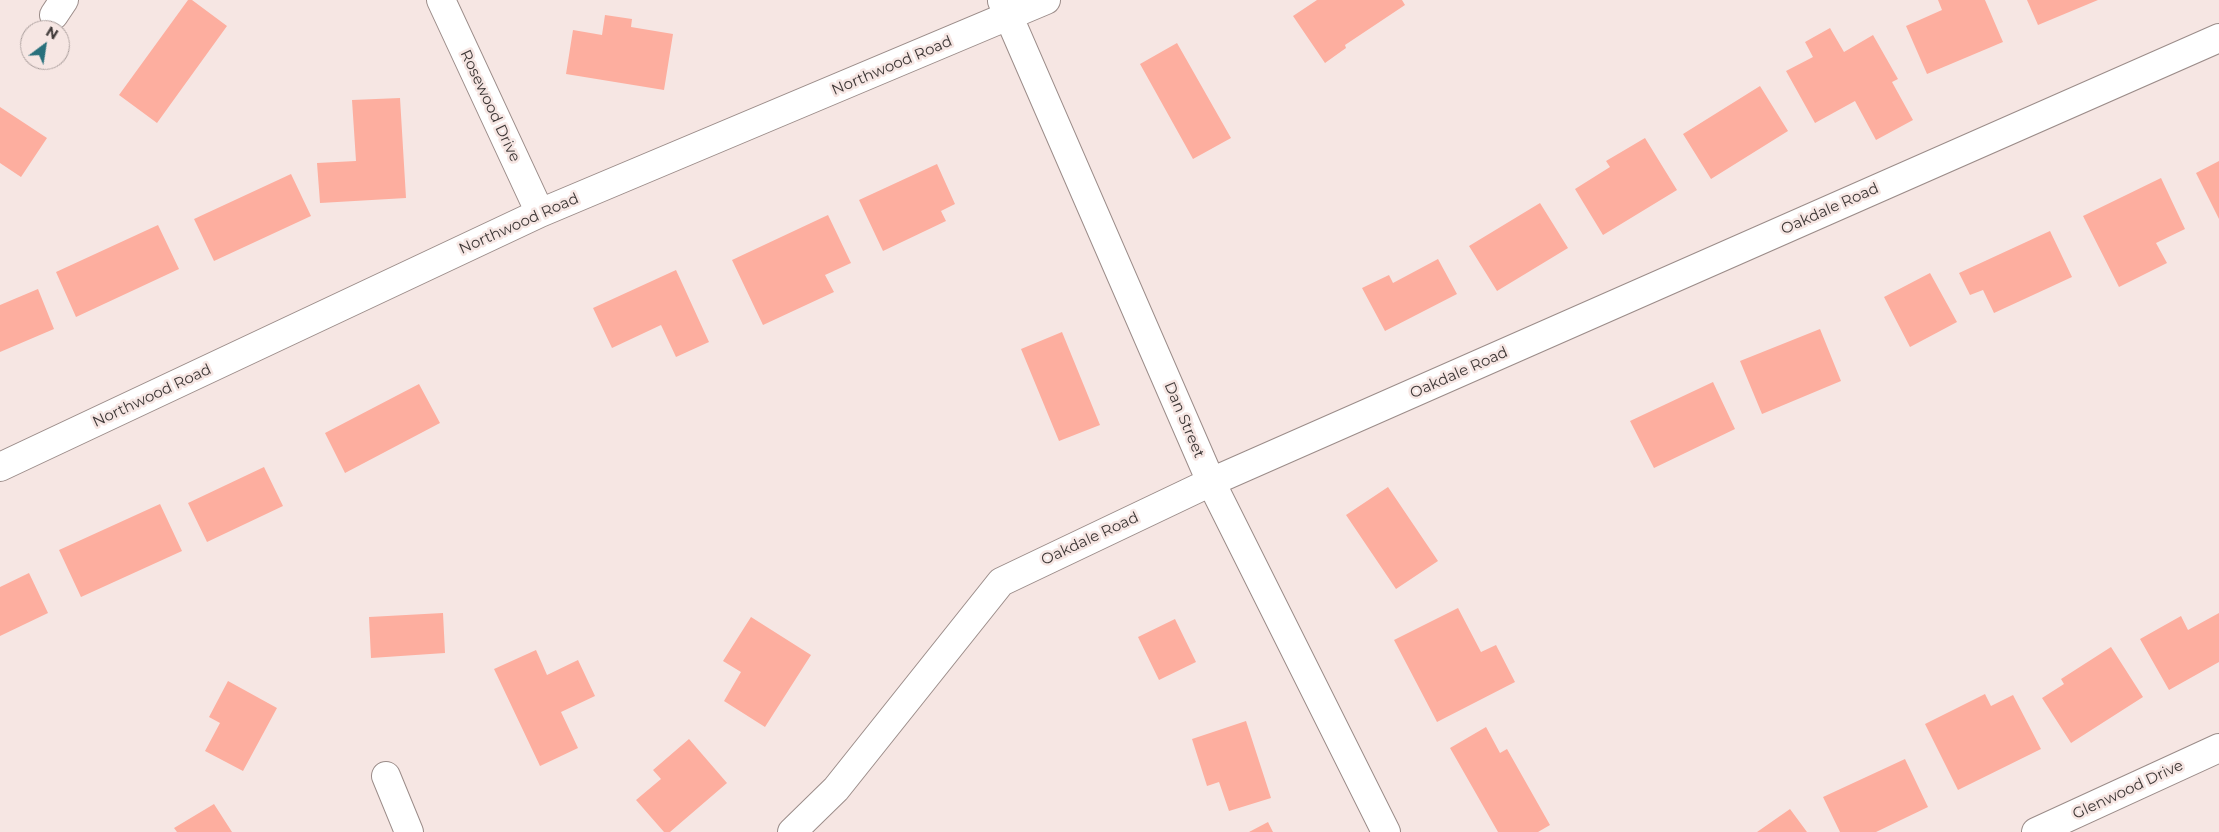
<!DOCTYPE html>
<html>
<head>
<meta charset="utf-8">
<style>
	body { margin:0 }
	#map { position:relative; width:2219px; height:832px; overflow:hidden; background:#f6e6e3; font-family:Montserrat,sans-serif }
	canvas { display:block }
	.north { position:absolute; left:20px; top:20px; width:50px; height:50px; box-sizing:border-box; background:#f6e6e3; border:1px solid #aca09e; border-radius:50%; rotate:31deg; font-size:14px; font-weight:700; line-height:20px; text-align:center; color:#3d3736 }
	.north::after { content:''; display:block; margin:auto; width:18px; height:22px; background:#28707c; clip-path:polygon(50% 0,100% 100%,50% 72%,0 100%) }
</style>
</head>
<body>
<div id="map">
<canvas width="2219" height="832"></canvas>
<div class="north">N</div>
</div>
<script>
const ctx = document.querySelector('canvas').getContext('2d');
ctx.lineJoin = 'round';
function fillPath(path, color) { ctx.fillStyle = color; ctx.fill(path, 'evenodd'); }
const toPath = rows => new Path2D(rows.map(r => 'M' + r).join(''));
function trace(path, color, width, dash) { ctx.strokeStyle = color; ctx.lineWidth = width; ctx.lineCap = dash ? 'butt' : 'round'; ctx.setLineDash(dash || []); ctx.stroke(path); }
function label(font, color, halo, rows, align = 'center') {
  ctx.font = font + ' Montserrat,sans-serif'; ctx.lineWidth = 5; ctx.setLineDash([]); ctx.textBaseline = 'middle'; ctx.strokeStyle = halo; ctx.fillStyle = color; for (const [text, x, y, turn = 0] of rows) {
    ctx.save(); ctx.translate(x, y); ctx.rotate((+turn || 0) * Math.PI / 180); ctx.textAlign = isNaN(turn) ? turn : align; if (halo) ctx.strokeText(text, 0, 0); ctx.fillText(text, 0, 0); ctx.restore();
  }
}
const building = toPath([
	[188,0,192,0,227,26,157,123,119,95],
	[1317,0,1402,0,1405,5,1345,45,1346,48,1325,63,1293,16],
	[1938,0,1985,0,2003,42,1927,74,1906,26,1942,10],
	[2027,0,2098,0,2038,25],
	[605,15,632,19,631,27,673,34,664,90,566,74,573,30,602,35],
	[1830,28,1844,52,1873,35,1898,79,1892,82,1913,120,1876,140,1855,101,1815,123,1786,71,1813,57,1805,42],
	[1177,43,1231,138,1193,159,1140,64],
	[1760,86,1788,131,1711,179,1683,134],
	[400,98,406,198,320,203,317,163,356,161,352,100],
	[0,107,47,138,21,177,0,163],
	[1645,138,1677,190,1603,235,1575,189,1610,167,1606,161],
	[2219,161,2219,219,2196,173],
	[937,164,955,204,941,211,946,221,883,251,859,200],
	[291,174,311,216,214,261,194,219],
	[2161,178,2185,229,2156,243,2167,263,2119,287,2083,216],
	[1540,203,1568,248,1497,291,1469,246],
	[828,215,851,263,825,275,834,292,763,325,732,260],
	[158,225,179,269,76,317,56,272],
	[2050,231,2072,277,1994,313,1983,290,1970,295,1959,273],
	[1438,259,1457,294,1385,331,1362,288,1389,275,1393,283],
	[676,270,709,342,676,357,661,325,612,348,593,308],
	[1930,273,1957,322,1910,347,1884,297],
	[38,289,54,329,0,352,0,305],
	[1820,329,1841,381,1762,414,1740,361],
	[1062,332,1100,425,1059,441,1021,349],
	[1713,382,1735,429,1654,468,1630,421],
	[419,384,440,423,345,473,325,433],
	[264,467,283,506,207,542,188,503],
	[1388,487,1438,561,1396,589,1346,515],
	[160,504,182,551,81,597,59,550],
	[29,573,48,613,0,636,0,587],
	[1458,608,1481,652,1496,645,1515,682,1437,722,1394,640],
	[443,613,445,653,371,658,369,617],
	[2219,613,2219,662,2169,690,2140,639,2181,616,2188,630],
	[751,617,811,655,765,727,724,701,741,672,723,661],
	[1175,619,1196,662,1159,680,1138,637],
	[2111,647,2143,697,2071,743,2042,698,2064,684,2061,679],
	[536,650,547,675,578,660,595,696,561,712,578,748,540,766,494,669],
	[228,681,277,708,243,771,205,751,220,723,209,717],
	[1985,694,1991,706,2013,695,2041,749,1958,790,1925,724],
	[1246,721,1271,798,1229,811,1219,782,1207,786,1192,739],
	[1486,727,1500,753,1507,749,1550,825,1538,832,1498,832,1450,748],
	[689,739,727,783,670,832,664,832,636,800,661,779,653,770],
	[1905,759,1928,807,1876,832,1840,832,1823,797],
	[214,804,232,832,177,832,174,828],
	[1790,809,1807,832,1757,832],
	[1268,822,1273,832,1249,832]
]);
const minor = toPath([
	[441,0,540,213],
	[1002,1,1211,482,1386,832],
	[54,15,64,0],
	[0,467,540,213,1046,0],
	[386,776,409,832],
	[792,832,836,789,1001,582,1211,482,2219,38],
	[2036,832,2219,748]
]);
const streetNames = [
	["Northwood Road",892,66,-23],
	["Rosewood Drive",490,106,65],
	["Oakdale Road",1830,209,-24],
	["Northwood Road",519,224,-24],
	["Oakdale Road",1459,373,-24],
	["Northwood Road",152,396,-25],
	["Dan Street",1184,420,67],
	["Oakdale Road",1090,539,-25],
	["Glenwood Drive",2128,790,-25]
];
fillPath(building, '#fdae9f');
trace(minor, '#9b8c89', 30);
trace(minor, '#fff', 28);
label('15px', '#3d3736', '#f6e6e3', streetNames);
</script>
</body>
</html>
